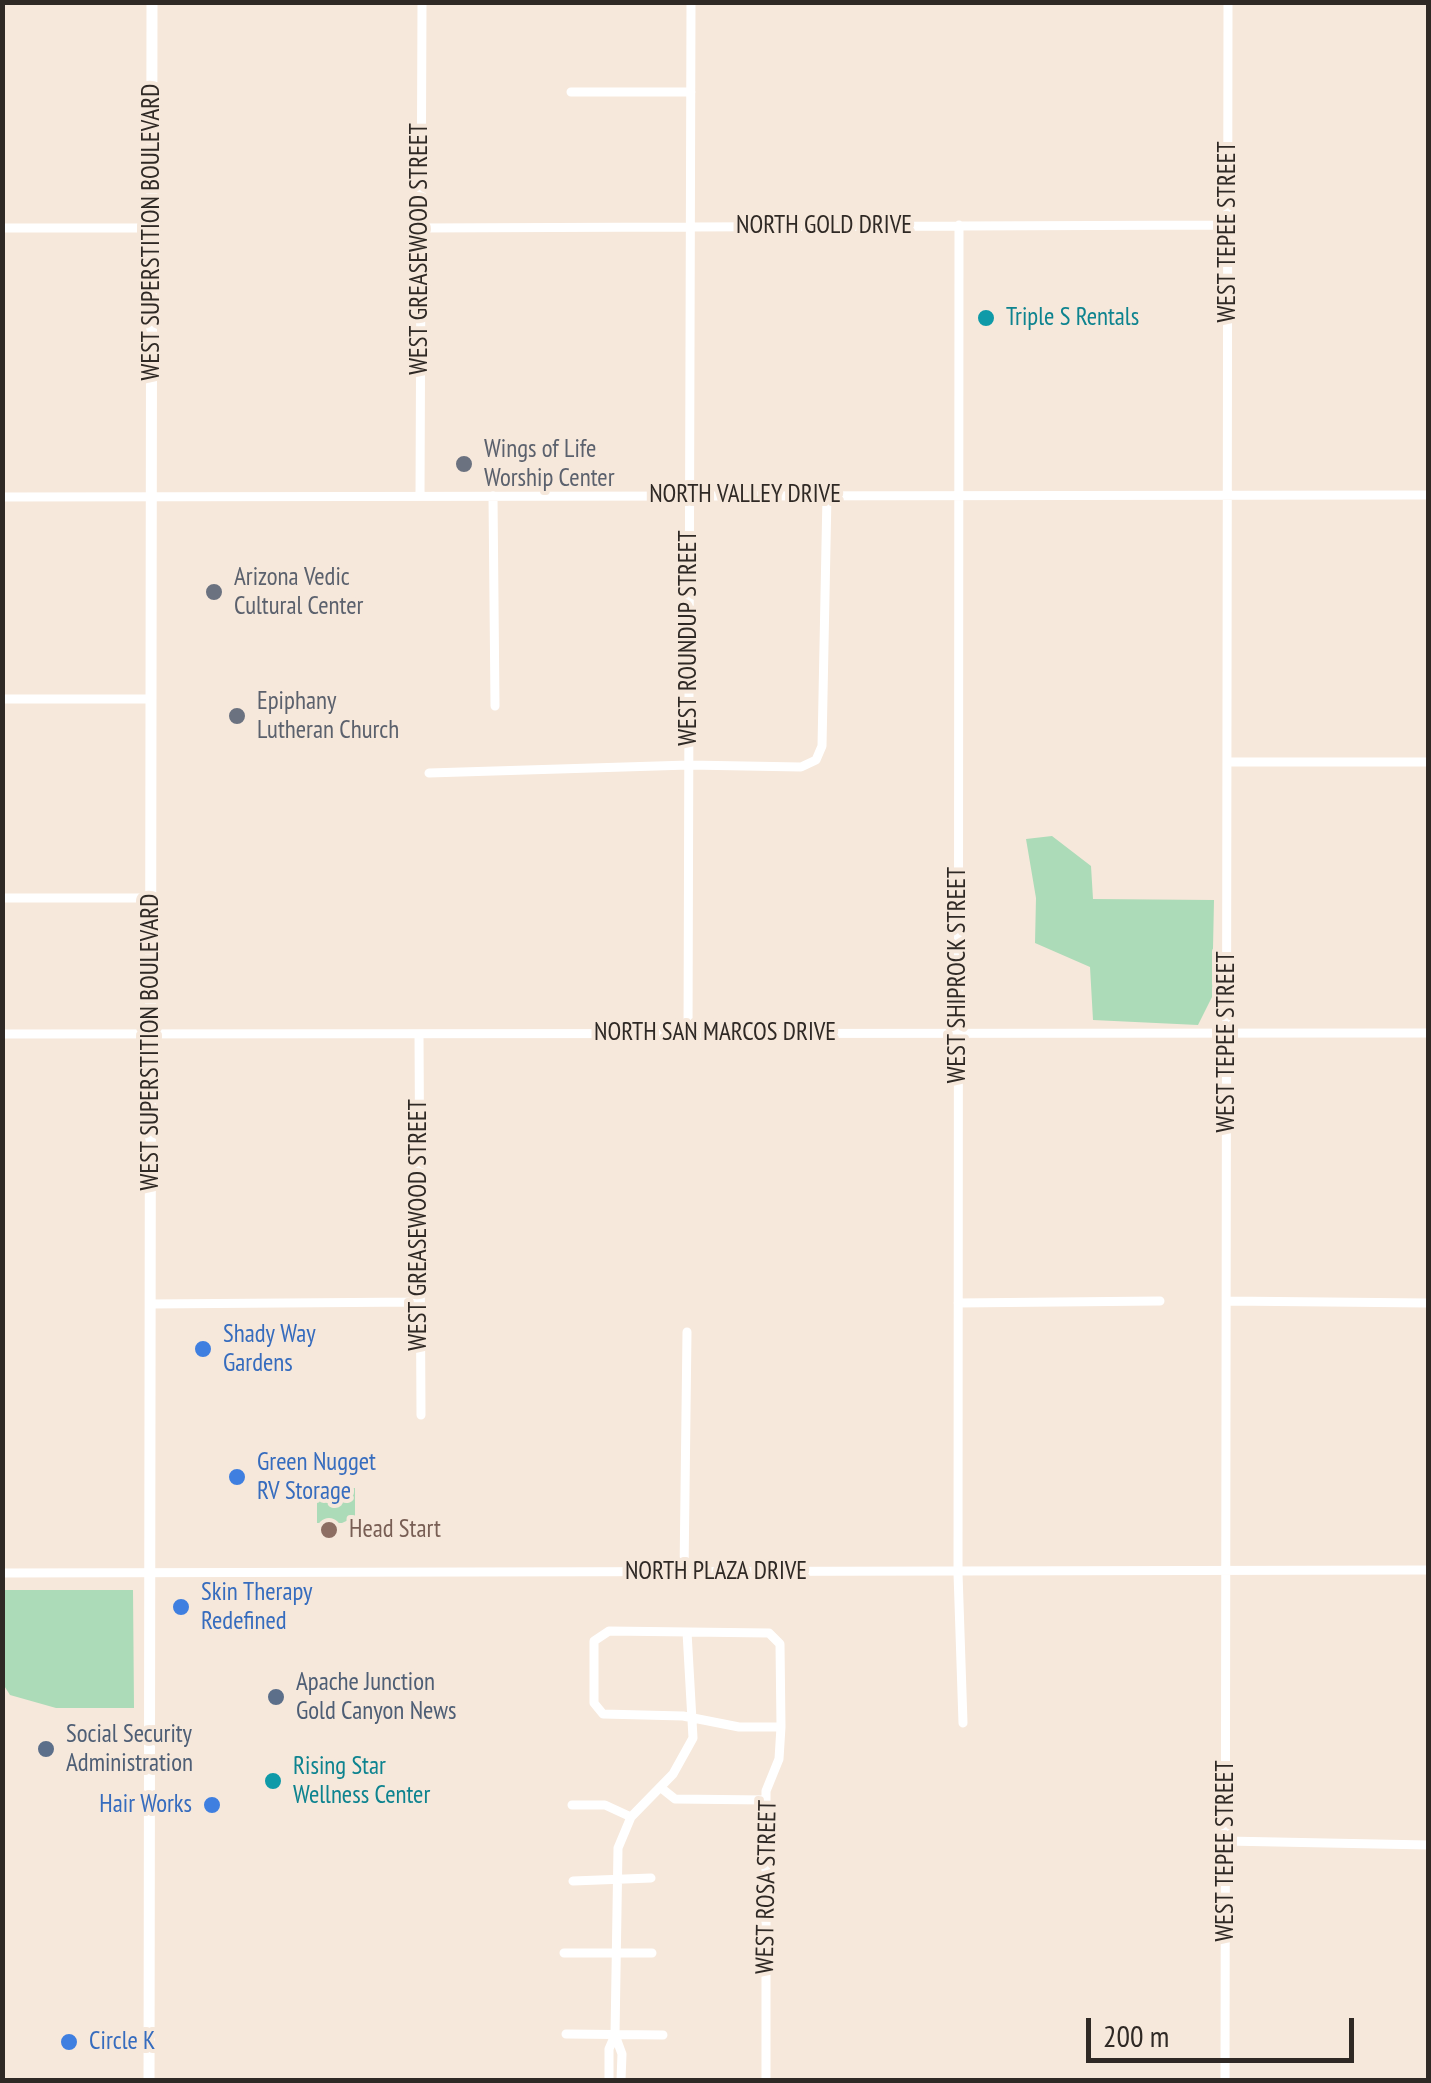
<!DOCTYPE html>
<html>
<head>
<meta charset="utf-8">
<style>
	body { margin:0 }
	#map { position:relative; width:1431px; height:2083px; overflow:hidden; background:#f6e8db; font-family:"PT Sans Narrow",sans-serif }
	canvas { display:block }
	.frame { position:absolute; inset:0; border:5px solid #2f2925; pointer-events:none }
	.scale { position:absolute; left:1086px; top:2018px; width:268px; height:45px; box-sizing:border-box; border:5px solid #2f2925; border-top:0; padding-left:12px; font-size:30px; line-height:35px; white-space:nowrap; color:#2f2925; -webkit-text-stroke:8px #f6e8db; paint-order:stroke }
</style>
</head>
<body>
<div id="map">
<canvas width="1431" height="2083"></canvas>
<div class="frame"></div>
<div class="scale">200 m</div>
</div>
<script>
const ctx = document.querySelector('canvas').getContext('2d');
ctx.lineJoin = 'round';
function fillPath(path, color) { ctx.fillStyle = color; ctx.fill(path, 'evenodd'); }
const toPath = rows => new Path2D(rows.map(r => 'M' + r).join(''));
function trace(path, color, width, dash) { ctx.strokeStyle = color; ctx.lineWidth = width; ctx.lineCap = dash ? 'butt' : 'round'; ctx.setLineDash(dash || []); ctx.stroke(path); }
function label(font, color, halo, rows, align = 'center') {
  ctx.font = font + ' "PT Sans Narrow",sans-serif'; ctx.lineWidth = 8; ctx.setLineDash([]); ctx.textBaseline = 'middle'; ctx.strokeStyle = halo; ctx.fillStyle = color; for (const [text, x, y, turn = 0] of rows) {
    ctx.save(); ctx.translate(x, y); ctx.rotate((+turn || 0) * Math.PI / 180); ctx.textAlign = isNaN(turn) ? turn : align; if (halo) ctx.strokeText(text, 0, 0); ctx.fillText(text, 0, 0); ctx.restore();
  }
}
const green = toPath([
	[1052,836,1091,866,1093,899,1214,900,1212,997,1198,1025,1093,1020,1090,967,1035,943,1036,898,1026,839],
	[317,1488,355,1488,355,1517,342,1523,317,1523],
	[2,1590,133,1590,134,1708,56,1708,10,1695,3,1684]
]);
const minor = toPath([
	[571,92,691,92],
	[959,225,958,1573,963,1723],
	[2,228,152,228],
	[420,228,1228,225],
	[420,496,422,2],
	[493,496,495,706],
	[2,497,1428,495],
	[2,699,151,699],
	[1227,762,1428,762],
	[429,773,689,765,801,767,816,760,822,746,827,495],
	[2,898,151,898],
	[688,1033,691,2],
	[2,1034,1428,1033],
	[419,1034,421,1415],
	[1227,1301,1428,1303],
	[958,1303,1160,1301],
	[150,1304,419,1302],
	[2,1573,1428,1570],
	[684,1573,687,1332],
	[660,1787,675,1799,766,1800],
	[572,1805,605,1805,631,1817],
	[1226,1841,1428,1845],
	[573,1881,651,1878],
	[564,1953,652,1953],
	[566,2034,663,2035],
	[615,2035,622,2054,621,2080],
	[609,2080,609,2049,615,2035,618,1848,631,1817,673,1774,693,1738,687,1632],
	[766,2080,766,1791,779,1759,781,1727,780,1644,769,1633,609,1631,594,1641,594,1703,603,1714,683,1716,739,1727,781,1727],
	[1225,2080,1228,2]
]);
const major = toPath([
	[149,2080,152,2]
]);
const markers = [
	[986,318,10,"#0f9aa8"],
	[464,464,10,"#6b7280"],
	[214,592,10,"#6b7280"],
	[237,716,10,"#6b7280"],
	[203,1349,10,"#3f7fe0"],
	[237,1477,10,"#3f7fe0"],
	[329,1530,10,"#8d6e63"],
	[181,1607,10,"#3f7fe0"],
	[276,1697,10,"#5c6f8a"],
	[46,1749,10,"#5c6f8a"],
	[273,1781,10,"#0f9aa8"],
	[212,1805,10,"#3f7fe0"],
	[69,2042,10,"#3f7fe0"]
];
const streetNames = [
	["NORTH GOLD DRIVE",824,226],
	["WEST SUPERSTITION BOULEVARD",152,232,-90],
	["WEST TEPEE STREET",1228,232,-90],
	["WEST GREASEWOOD STREET",420,249,-90],
	["NORTH VALLEY DRIVE",745,495],
	["WEST ROUNDUP STREET",689,638,-90],
	["WEST SHIPROCK STREET",958,975,-90],
	["NORTH SAN MARCOS DRIVE",715,1033],
	["WEST SUPERSTITION BOULEVARD",151,1042,-90],
	["WEST TEPEE STREET",1227,1042,-90],
	["WEST GREASEWOOD STREET",419,1225,-90],
	["NORTH PLAZA DRIVE",716,1572],
	["WEST TEPEE STREET",1226,1851,-90],
	["WEST ROSA STREET",767,1887,-89]
];
const cultureNames = [
	["Triple S Rentals",1006,318],
	["Rising Star",293,1767],
	["Wellness Center",293,1796]
];
const worshipNames = [
	["Wings of Life",484,450],
	["Worship Center",484,479],
	["Arizona Vedic",234,578],
	["Cultural Center",234,607],
	["Epiphany",257,702],
	["Lutheran Church",257,731]
];
const shopNames = [
	["Shady Way",223,1335],
	["Gardens",223,1364],
	["Green Nugget",257,1463],
	["RV Storage",257,1492],
	["Skin Therapy",201,1593],
	["Redefined",201,1622],
	["Hair Works",192,1805,"right"],
	["Circle K",89,2042]
];
const educationNames = [
	["Head Start",349,1530]
];
const serviceNames = [
	["Apache Junction",296,1683],
	["Gold Canyon News",296,1712],
	["Social Security",66,1735],
	["Administration",66,1764]
];
fillPath(green, '#acdbb8');
trace(minor, '#fff', 9);
trace(major, '#fff', 11);
for (const [x, y, r, color] of markers) { const dot = new Path2D(); dot.arc(x, y, r, 0, 2 * Math.PI); ctx.fillStyle = color; ctx.fill(dot); trace(dot, '#f6e8db', 4); }
label('25px', '#2f2925', '#f6e8db', streetNames);
label('25px', '#0d838f', '#f6e8db', cultureNames, 'left');
label('25px', '#5b616d', '#f6e8db', worshipNames, 'left');
label('25px', '#366cbe', '#f6e8db', shopNames, 'left');
label('25px', '#785e54', '#f6e8db', educationNames, 'left');
label('25px', '#4e5e75', '#f6e8db', serviceNames, 'left');
</script>
</body>
</html>
